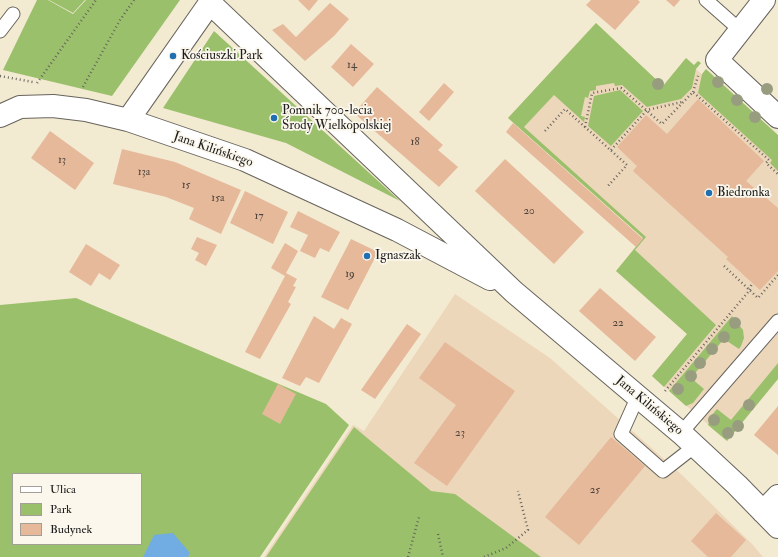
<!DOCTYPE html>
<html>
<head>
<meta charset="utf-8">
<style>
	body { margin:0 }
	#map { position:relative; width:778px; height:557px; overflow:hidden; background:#f3ead2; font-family:"IM FELL Double Pica",serif }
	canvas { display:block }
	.legend { position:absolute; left:12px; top:473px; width:130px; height:72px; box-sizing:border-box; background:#fbf7ec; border:1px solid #a29f99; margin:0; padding:5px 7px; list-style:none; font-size:12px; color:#1c1c1c }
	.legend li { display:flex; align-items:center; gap:8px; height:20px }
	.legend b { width:20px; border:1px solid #a29f99 }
</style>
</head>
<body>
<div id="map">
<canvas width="778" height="557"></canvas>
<ul class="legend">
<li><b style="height:5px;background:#fff"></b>Ulica</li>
<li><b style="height:11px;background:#9ac06b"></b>Park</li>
<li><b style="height:11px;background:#e5b99a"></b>Budynek</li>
</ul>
</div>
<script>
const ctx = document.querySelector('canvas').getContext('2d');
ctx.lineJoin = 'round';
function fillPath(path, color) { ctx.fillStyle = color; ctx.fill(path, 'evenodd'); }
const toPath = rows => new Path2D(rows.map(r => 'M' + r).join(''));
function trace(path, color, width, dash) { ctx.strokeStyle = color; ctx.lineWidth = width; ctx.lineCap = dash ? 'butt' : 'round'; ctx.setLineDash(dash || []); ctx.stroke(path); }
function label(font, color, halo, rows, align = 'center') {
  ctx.font = font + ' "IM FELL Double Pica",serif'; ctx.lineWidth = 3.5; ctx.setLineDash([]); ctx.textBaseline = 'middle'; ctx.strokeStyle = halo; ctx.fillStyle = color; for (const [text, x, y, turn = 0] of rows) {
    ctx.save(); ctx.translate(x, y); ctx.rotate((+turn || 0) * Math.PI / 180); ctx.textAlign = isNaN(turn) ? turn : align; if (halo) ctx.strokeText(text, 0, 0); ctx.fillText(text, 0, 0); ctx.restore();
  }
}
const built = toPath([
	[596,23,663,86,685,59,778,144,778,379,727,441,652,376,687,334,616,271,643,238,508,118],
	[455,294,550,358,682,475,752,544,763,557,264,557,353,425,364,431]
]);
const green = toPath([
	[37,0,48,0,73,14,86,0,180,0,112,96,3,70],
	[49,0,85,0,73,13],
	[596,23,663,86,686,58,694,65,698,61,701,63,696,69,692,88,681,99,647,107,622,85,615,86,614,83,596,86,596,90,590,91,588,98,585,97,581,116,585,117,584,122,554,95,524,127,646,237,635,250,716,325,664,387,652,376,687,334,616,271,643,238,508,118],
	[214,31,400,201,286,143,163,108],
	[706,69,778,135,778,171,770,163,772,160,698,93,702,74],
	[620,90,643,111,611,146,588,126,594,96],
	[76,298,326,404,349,425,260,557,0,557,0,305],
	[13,474,141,474,141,544,13,544],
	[732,316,743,330,744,338,741,346,739,349,724,339,691,378,704,389,693,403,686,406,669,391],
	[778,363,778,379,727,441,708,425,711,416,717,409,731,420],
	[354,427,431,491,455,494,541,557,266,557]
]);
const water = toPath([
	[173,533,190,553,188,557,143,557,154,535]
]);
const building = toPath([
	[298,0,318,0,309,11],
	[591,0,638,0,640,2,615,30,586,5],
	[666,0,680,0,674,7],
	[330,3,349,19,334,36,305,61,272,30,283,24,296,37],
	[351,44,374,64,353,87,331,67],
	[444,83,454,92,429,121,419,112],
	[377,87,443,145,438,150,458,167,439,187,354,113],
	[698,99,764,161,746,181,778,208,778,271,760,290,726,259,728,257,633,171,637,166,617,147,646,115,667,134],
	[513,123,643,239,636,247,506,132],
	[50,131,94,163,75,190,31,158],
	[122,149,175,162,241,190,221,234,189,219,194,208,166,197,113,184],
	[505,159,584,232,554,264,475,191],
	[245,191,288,212,273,244,230,223],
	[298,211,340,232,329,252,320,248,315,258,300,251,308,235,290,227],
	[197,237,217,245,206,266,195,260,199,253,191,249],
	[351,239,378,252,348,310,321,297],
	[285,243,298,251,286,273,297,279,293,286,296,287,288,302,291,304,260,359,245,352,285,276,271,268],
	[86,244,120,265,110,280,99,273,91,286,69,272],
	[600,288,656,337,635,361,579,311],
	[314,316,334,329,341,318,352,324,319,383,306,377,300,386,282,378],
	[407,324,421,334,375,399,361,390],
	[445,342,515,391,447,486,414,463,456,405,419,378],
	[278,384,296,394,280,424,262,414],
	[778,406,778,455,754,435],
	[611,437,645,466,579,545,545,517],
	[716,513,746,540,731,557,708,557,691,541]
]);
const path = toPath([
	[0,76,33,82],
	[37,83,96,0],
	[83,87,120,20,134,0],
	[693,92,699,73],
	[585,127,592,93,621,88,662,124,693,92,769,160,766,163,778,174],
	[545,131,565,109,627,165,607,187],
	[611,150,647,110,682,102],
	[724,266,758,298,778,275],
	[665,391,749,291,752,283],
	[438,534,443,557],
	[408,557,419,517],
	[484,557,506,548,528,530,518,491]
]);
const service = toPath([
	[706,0,740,30],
	[0,31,13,14],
	[638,396,621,434,663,471,695,446],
	[681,433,778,321]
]);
const minor = toPath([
	[764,0,717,60,778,117],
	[210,3,514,292,681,433,737,485,778,527],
	[0,116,20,107,53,106,86,110,128,120,245,160,397,230,490,279],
	[128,120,212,0],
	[763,512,778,496]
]);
const trees = [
	[718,82],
	[658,84],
	[767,89],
	[737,100],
	[755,117],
	[735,323],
	[724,337],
	[712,349],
	[700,363],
	[691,376],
	[678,389],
	[749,405],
	[714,420],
	[738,426],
	[728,433]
];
const markers = [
	[173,56,4,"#1f6fb2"],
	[274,118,4,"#1f6fb2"],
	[709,193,4,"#1f6fb2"],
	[367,256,4,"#1f6fb2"]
];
const numberNames = [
	["14",352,66],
	["18",415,143],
	["13",62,161],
	["13a",144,173],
	["15",186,186],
	["15a",218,199],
	["20",529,212],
	["17",259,217],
	["19",350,275],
	["22",618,324],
	["23",460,434],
	["25",595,491]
];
const poiNames = [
	["Kościuszki Park",181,56],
	["Pomnik 700-lecia",282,111],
	["Środy Wielkopolskiej",282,126],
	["Biedronka",717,193],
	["Ignaszak",375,256]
];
const streetNames = [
	["Jana Kilińskiego",213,150,19],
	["Jana Kilińskiego",649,406,40]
];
fillPath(built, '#edd7bb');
fillPath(green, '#9ac06b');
fillPath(water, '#71ace2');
fillPath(building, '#e5b99a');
trace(service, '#67645c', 15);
trace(minor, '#67645c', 24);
trace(path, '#67645c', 2.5, [1, 3]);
trace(service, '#fff', 13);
trace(minor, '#fff', 22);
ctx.fillStyle = '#989d80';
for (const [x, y] of trees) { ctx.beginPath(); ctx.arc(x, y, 6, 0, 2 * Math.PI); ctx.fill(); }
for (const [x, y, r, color] of markers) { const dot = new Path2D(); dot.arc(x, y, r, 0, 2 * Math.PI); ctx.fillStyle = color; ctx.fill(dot); trace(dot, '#fbf7ec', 1.5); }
label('11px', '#4e433c', null, numberNames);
label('13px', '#1c1c1c', '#fbf7ec', poiNames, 'left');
label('13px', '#1c1c1c', '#fbf7ec', streetNames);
</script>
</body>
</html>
